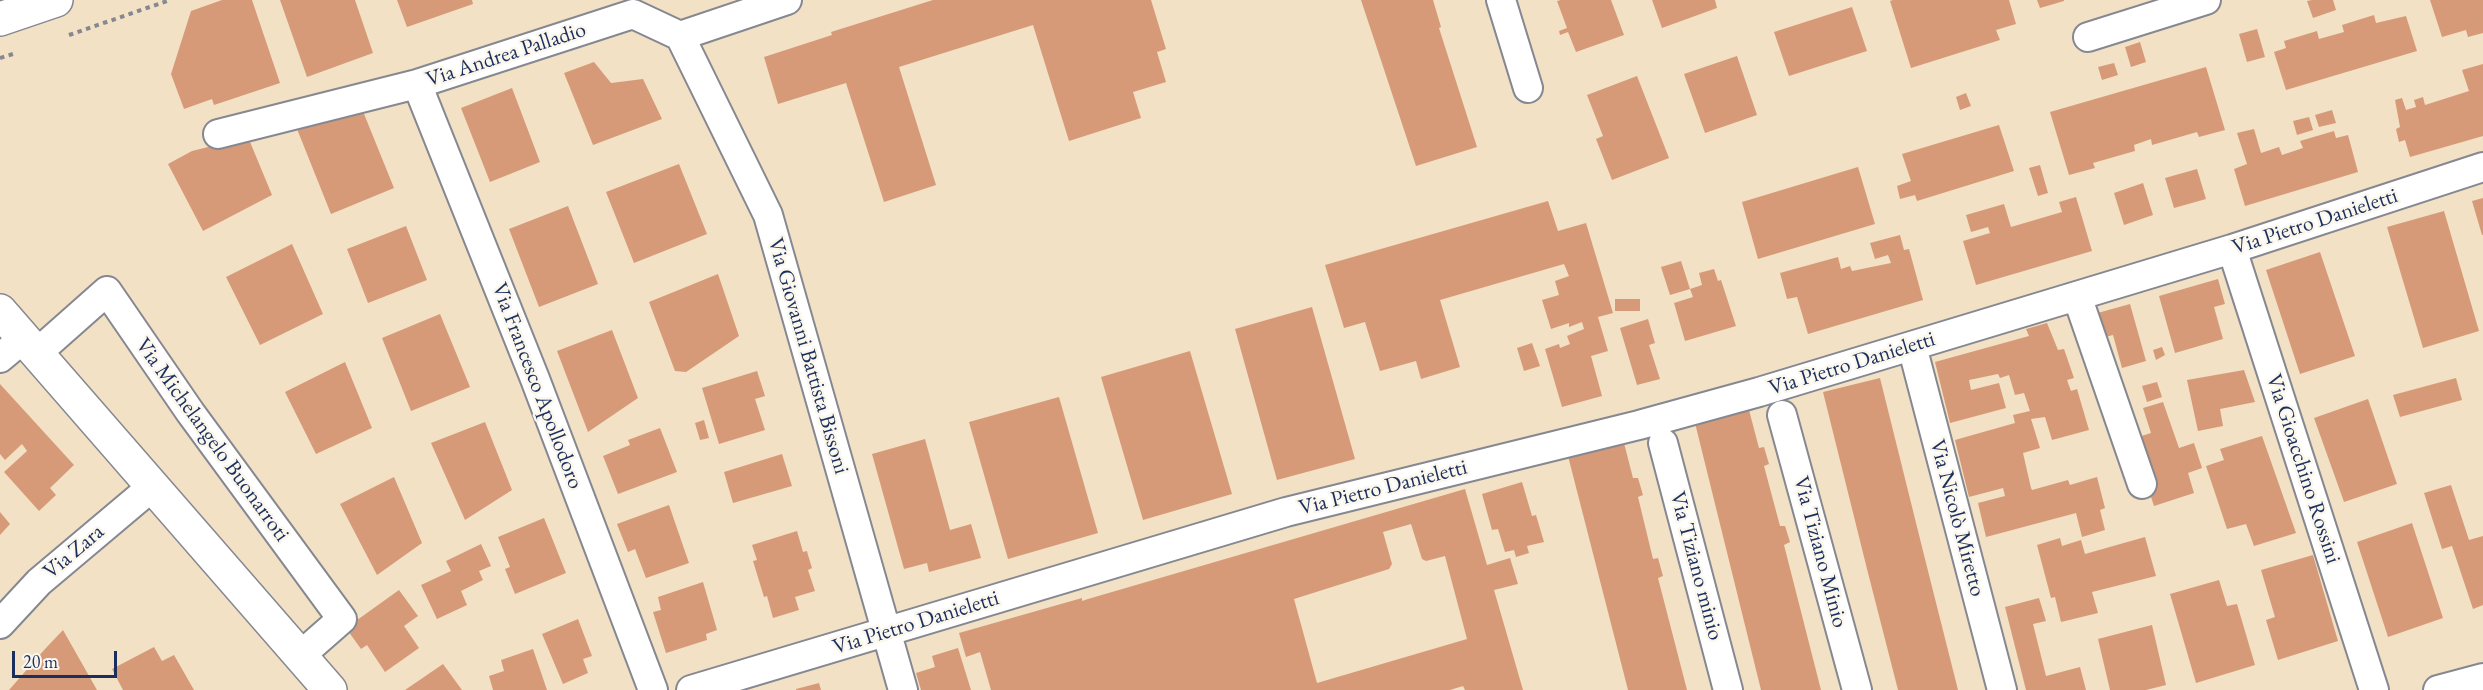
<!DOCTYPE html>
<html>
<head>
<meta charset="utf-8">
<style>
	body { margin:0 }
	#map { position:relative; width:2483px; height:690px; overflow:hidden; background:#f2e1c4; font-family:"EB Garamond",serif }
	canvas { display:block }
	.scale { position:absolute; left:12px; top:651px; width:105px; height:27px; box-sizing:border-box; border:3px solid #1b2f5e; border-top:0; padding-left:8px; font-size:18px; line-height:21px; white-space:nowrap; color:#1b2f5e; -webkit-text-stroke:4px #fbf7ec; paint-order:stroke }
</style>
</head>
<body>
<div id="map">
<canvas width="2483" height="690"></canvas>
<div class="scale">20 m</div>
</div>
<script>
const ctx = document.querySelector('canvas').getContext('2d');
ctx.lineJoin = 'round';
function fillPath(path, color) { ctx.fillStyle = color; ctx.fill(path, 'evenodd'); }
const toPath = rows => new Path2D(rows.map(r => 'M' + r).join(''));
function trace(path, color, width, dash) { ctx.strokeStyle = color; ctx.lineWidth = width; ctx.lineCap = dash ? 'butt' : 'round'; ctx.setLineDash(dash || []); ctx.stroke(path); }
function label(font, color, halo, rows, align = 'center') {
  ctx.font = font + ' "EB Garamond",serif'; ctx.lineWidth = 5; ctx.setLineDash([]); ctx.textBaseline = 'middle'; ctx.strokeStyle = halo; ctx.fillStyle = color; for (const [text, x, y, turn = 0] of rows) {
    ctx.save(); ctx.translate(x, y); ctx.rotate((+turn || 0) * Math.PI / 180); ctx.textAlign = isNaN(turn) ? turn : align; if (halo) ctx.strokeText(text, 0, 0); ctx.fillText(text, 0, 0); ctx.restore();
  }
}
const building = toPath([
	[222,0,252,0,280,83,214,105,212,99,184,109,171,74,191,11],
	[280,0,355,0,373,53,307,77],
	[397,0,472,0,473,4,407,27],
	[933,0,1151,0,1166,49,1157,52,1166,82,1133,92,1141,118,1069,141,1033,25,899,67,936,185,884,202,846,83,778,104,764,57,832,35,831,32],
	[1361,0,1433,0,1441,27,1439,28,1477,147,1416,166],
	[1561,0,1611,0,1624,35,1576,52,1568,32,1560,35,1559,31,1567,28,1557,1],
	[1652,0,1715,0,1717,8,1662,28],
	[1893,0,2009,0,2016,24,1996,30,2000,40,1911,68,1890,1],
	[2037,0,2064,0,2064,1,2040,8],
	[2312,0,2333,0,2336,10,2313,18,2307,1],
	[2430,0,2483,0,2483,33,2468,37,2466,30,2442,37],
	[1852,7,1867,51,1789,76,1774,32],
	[2374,15,2376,23,2406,16,2417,51,2286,90,2274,52,2286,48,2284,41,2317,31,2319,39,2344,32,2342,25],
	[2257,29,2265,57,2247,62,2239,34],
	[2140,42,2146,62,2131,67,2125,47],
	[1737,56,1757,115,1705,133,1684,74],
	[594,62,611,83,643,79,662,119,593,145,564,73],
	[2114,63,2118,75,2102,80,2098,67],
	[2483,64,2483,136,2410,157,2405,140,2399,142,2396,129,2400,127,2395,100,2402,98,2406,110,2416,107,2414,100,2423,97,2425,105,2469,91,2462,70],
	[2206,67,2225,130,2199,137,2197,132,2152,145,2151,139,2134,145,2135,151,2093,163,2095,168,2069,175,2050,112],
	[1637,76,1669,158,1612,180,1596,139,1603,136,1587,95],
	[512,88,540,162,490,182,461,108],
	[1966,93,1971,106,1960,110,1956,97],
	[360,104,394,188,331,214,297,129],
	[2332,110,2336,123,2319,127,2315,115],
	[2309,117,2313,130,2297,135,2293,121],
	[1999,125,2014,171,1917,201,1915,195,1900,199,1897,186,1911,181,1902,154],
	[2254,129,2261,153,2279,147,2282,155,2303,148,2300,141,2334,131,2336,138,2348,135,2358,172,2245,206,2234,169,2247,164,2237,133],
	[248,137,272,195,203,231,168,164,192,151],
	[679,164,707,234,634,263,606,192],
	[2040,165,2048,193,2038,196,2029,168],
	[1858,167,1875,224,1758,259,1742,202],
	[2197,169,2206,199,2174,208,2165,178],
	[2143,183,2153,215,2124,225,2114,193],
	[2076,197,2092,251,1976,285,1963,241,1990,233,1988,227,1971,232,1966,215,2004,204,2011,227,2062,212,2059,202],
	[2483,198,2483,235,2482,235,2472,201],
	[1548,201,1558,231,1586,223,1613,313,1598,317,1608,351,1591,356,1602,396,1562,407,1545,349,1559,344,1560,348,1570,344,1567,336,1584,329,1582,322,1569,327,1569,323,1551,329,1542,300,1559,295,1555,281,1569,276,1564,264,1440,300,1460,367,1421,379,1416,361,1380,371,1365,322,1344,328,1325,265],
	[568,206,598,284,539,307,509,229],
	[2444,211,2479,331,2423,348,2387,227],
	[406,226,427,280,368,303,347,249],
	[1900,235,1904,250,1909,249,1923,300,1808,334,1797,297,1787,299,1780,273,1838,257,1841,269,1850,266,1852,271,1891,263,1888,255,1875,259,1870,243],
	[292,244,323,314,260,345,226,277],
	[2320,252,2355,356,2300,374,2266,270],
	[1681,261,1690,289,1702,285,1699,273,1714,269,1718,281,1721,280,1736,326,1685,341,1674,303,1693,297,1690,289,1670,295,1661,267],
	[718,274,739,336,686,372,675,371,649,302],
	[2218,279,2225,304,2214,307,2223,339,2175,353,2159,296],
	[1615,299,1640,299,1640,311,1615,311],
	[2130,304,2146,361,2122,368,2113,335,2101,338,2094,314],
	[1312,307,1355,459,1277,480,1235,329],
	[440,314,470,387,411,411,382,338],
	[1648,319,1655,343,1649,345,1660,379,1637,385,1620,328],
	[2047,323,2058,350,2064,349,2074,378,2067,380,2071,391,2077,389,2089,430,2052,440,2045,417,2031,419,2040,448,2023,453,2031,488,2032,490,2068,480,2070,485,2097,477,2105,508,2100,510,2105,530,2082,537,2076,513,1986,537,1978,503,2005,496,2003,488,1969,497,1955,440,2015,423,2013,415,2030,411,2024,393,2015,395,2009,375,2000,378,1998,374,1969,380,1971,390,1999,383,2006,408,1950,423,1935,362,2029,336,2026,329],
	[612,330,638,398,588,432,557,351],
	[1532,343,1540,366,1524,371,1517,348],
	[2162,347,2165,355,2156,360,2153,350],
	[1190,351,1232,494,1143,520,1101,377],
	[345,362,372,428,316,454,285,392],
	[2244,370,2255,402,2220,409,2223,426,2198,431,2187,380],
	[757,371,765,396,755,399,765,430,719,444,702,388],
	[1880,378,1924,555,1958,690,1898,690,1867,569,1823,392],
	[2456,378,2462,400,2400,417,2393,395],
	[2157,382,2162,397,2147,402,2142,386],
	[0,384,74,465,50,488,56,495,39,511,4,472,27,451,22,444,5,460,0,454],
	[1059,397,1098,533,1008,559,969,422],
	[2368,399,2397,484,2344,502,2314,418],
	[2163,402,2179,448,2194,443,2202,468,2188,473,2194,493,2154,506,2132,439,2151,433,2143,408],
	[1749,410,1759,448,1764,447,1769,464,1764,466,1780,526,1785,526,1790,542,1784,545,1821,690,1761,690,1695,423],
	[704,420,709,438,700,440,695,423],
	[485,422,512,490,465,520,431,443],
	[660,428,677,472,618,494,603,456,630,445,628,440],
	[2262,436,2296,533,2254,546,2246,524,2227,529,2206,466,2224,460,2220,449],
	[925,439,950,530,971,524,981,558,929,572,927,563,904,569,872,454],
	[1624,443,1633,478,1638,478,1643,495,1638,497,1653,559,1658,558,1663,576,1658,578,1687,690,1628,690,1568,456],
	[782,454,792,486,733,503,724,472],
	[394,477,422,543,377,575,340,504],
	[1522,482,1532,516,1536,515,1544,542,1527,546,1529,553,1516,557,1514,550,1505,552,1498,529,1492,530,1482,494],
	[2451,485,2469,540,2483,536,2483,605,2473,609,2452,546,2442,549,2424,493],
	[1465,489,1487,565,1510,558,1518,584,1494,590,1523,690,1465,690,1463,686,1450,690,991,690,980,652,966,657,959,633,1082,598,1082,601,1088,599],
	[1411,524,1422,559,1426,561,1445,556,1467,639,1317,683,1294,599,1389,569,1392,564,1383,532],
	[669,505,689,563,646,578,635,549,628,552,617,524],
	[0,512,10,524,0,535],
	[544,518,566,573,515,594,505,569,510,567,498,537],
	[2412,523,2443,618,2388,637,2357,542],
	[797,531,803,552,807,551,808,555,812,568,808,570,815,591,795,597,799,610,773,618,767,596,764,597,753,561,757,560,752,545],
	[2145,537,2156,576,2092,592,2098,613,2061,622,2055,597,2051,598,2037,545,2060,538,2062,546,2081,540,2085,554],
	[481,544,491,566,479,571,483,580,461,591,467,605,437,619,421,585,451,571,446,561],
	[2313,555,2338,641,2278,660,2266,620,2275,617,2261,570],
	[2219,580,2227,606,2237,604,2255,665,2196,683,2170,594],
	[703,582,717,630,706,634,707,640,666,653,653,612,661,610,658,597],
	[399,590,418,616,404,626,419,648,385,672,367,645,361,649,346,628],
	[2039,598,2046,621,2033,624,2046,676,2080,667,2086,690,2026,690,2005,607],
	[578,619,592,656,583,659,588,673,563,684,542,634],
	[2152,625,2166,685,2146,690,2110,690,2098,639],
	[63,630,97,690,9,690,45,649],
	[154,647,162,661,174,655,194,690,123,690,112,669],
	[958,648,971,690,921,690,916,673,935,667,932,656],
	[533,649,547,690,493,690,489,676,504,671,501,660],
	[443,664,462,690,405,690],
	[819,683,821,690,796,690,796,689]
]);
const path = toPath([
	[69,35,170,0],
	[0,58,13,54]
]);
const minor = toPath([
	[1501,0,1528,88],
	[680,36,768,215,903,690],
	[2088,37,2206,0],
	[417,84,535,379,653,690],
	[218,134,417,84,633,14,680,36,787,0],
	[2232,249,2374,690],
	[2077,296,2142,484],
	[1912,346,2002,690],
	[37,353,107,291,190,412,342,619,301,655],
	[0,358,24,338],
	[1782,415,1857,690],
	[1663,443,1728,690],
	[0,624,39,582,153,486],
	[691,690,1286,512,1639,425,1759,392,2232,249,2483,167],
	[2438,690,2483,678]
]);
const tertiary = toPath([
	[0,19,56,0],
	[0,311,330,690]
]);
const streetNames = [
	["Via Andrea Palladio",506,55,-18],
	["Via Pietro Danieletti",2315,222,-18],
	["Via Giovanni Battista Bissoni",808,356,74],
	["Via Pietro Danieletti",1852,364,-17],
	["Via Francesco Apollodoro",537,386,69],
	["Via Michelangelo Buonarroti",212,440,54],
	["Via Gioacchino Rossini",2303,469,72],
	["Via Pietro Danieletti",1383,488,-14],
	["Via Nicolò Miretto",1957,518,75],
	["Via Zara",74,552,-40],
	["Via Tiziano Minio",1820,552,75],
	["Via Tiziano minio",1696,566,75],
	["Via Pietro Danieletti",916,623,-17]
];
fillPath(building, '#d79a78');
trace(minor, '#868891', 32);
trace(tertiary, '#868891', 36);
trace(path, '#868891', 4, [4.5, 4.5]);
trace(minor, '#fff', 28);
trace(tertiary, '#fff', 33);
label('22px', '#1b2f5e', '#fbf7ec', streetNames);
</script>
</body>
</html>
